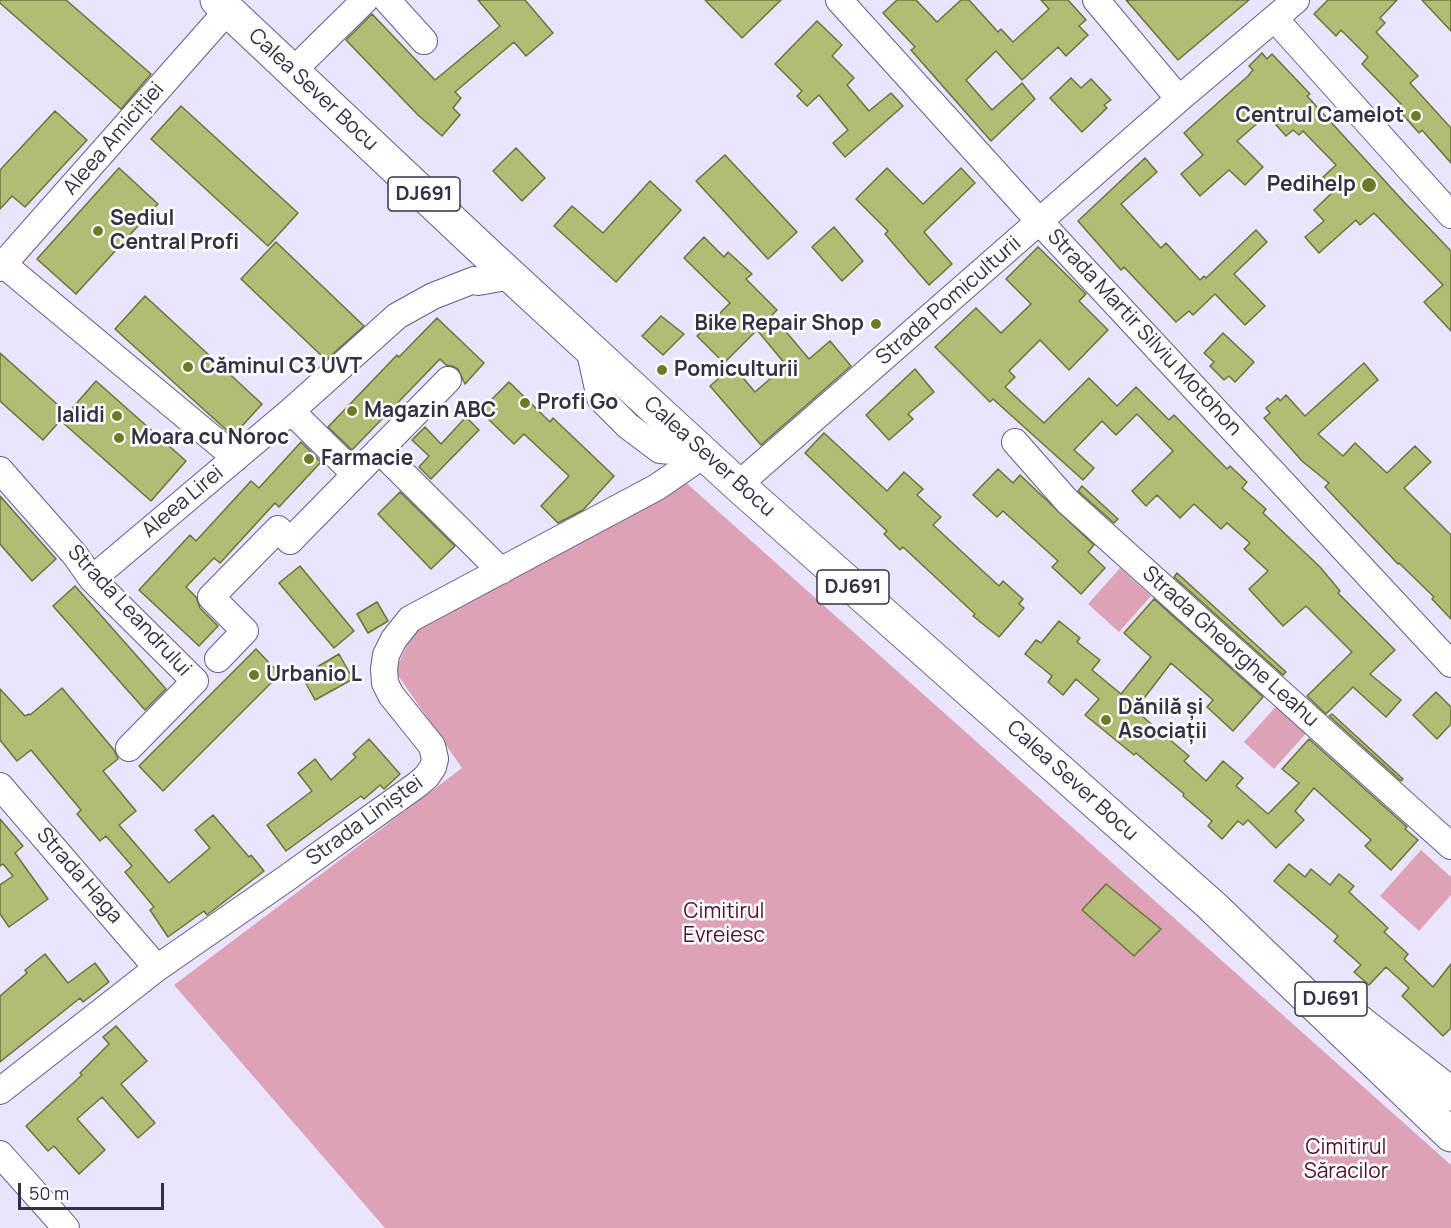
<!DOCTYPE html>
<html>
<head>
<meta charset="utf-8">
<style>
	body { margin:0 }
	#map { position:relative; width:1451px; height:1228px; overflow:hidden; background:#eae5fc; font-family:Manrope,sans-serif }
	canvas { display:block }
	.scale { position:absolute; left:18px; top:1183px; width:146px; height:27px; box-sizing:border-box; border:3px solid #363046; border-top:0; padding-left:8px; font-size:18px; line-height:21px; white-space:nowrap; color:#363046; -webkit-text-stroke:4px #fff; paint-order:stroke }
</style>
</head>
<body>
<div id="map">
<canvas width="1451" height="1228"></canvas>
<div class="scale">50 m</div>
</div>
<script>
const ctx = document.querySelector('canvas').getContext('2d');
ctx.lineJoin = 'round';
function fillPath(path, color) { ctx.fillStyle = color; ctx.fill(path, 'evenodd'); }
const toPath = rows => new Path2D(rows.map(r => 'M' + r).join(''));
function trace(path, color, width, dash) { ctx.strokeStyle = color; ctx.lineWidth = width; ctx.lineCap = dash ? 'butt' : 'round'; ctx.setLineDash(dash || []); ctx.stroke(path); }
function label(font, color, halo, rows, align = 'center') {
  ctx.font = font + ' Manrope,sans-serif'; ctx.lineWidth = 5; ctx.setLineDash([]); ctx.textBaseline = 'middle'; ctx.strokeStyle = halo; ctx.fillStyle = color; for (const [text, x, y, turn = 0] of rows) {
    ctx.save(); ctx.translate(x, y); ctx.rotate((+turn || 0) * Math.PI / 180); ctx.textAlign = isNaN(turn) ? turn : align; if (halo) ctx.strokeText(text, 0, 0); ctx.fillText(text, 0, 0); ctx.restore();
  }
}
const green = toPath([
	[683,480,1451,1165,1451,1228,385,1228,174,985,462,768,395,671,417,624],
	[1120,568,1151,596,1119,632,1088,604],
	[1279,703,1309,730,1274,769,1244,742],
	[1421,850,1451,877,1451,895,1419,931,1380,896]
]);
const building = toPath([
	[0,0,66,0,151,74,121,109,0,3,0,0],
	[478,0,525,0,553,33,526,56,514,42,455,92,461,98,453,108,460,115,442,136,418,115,346,40,372,14,435,80,500,26,478,0],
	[705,0,781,0,742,38,705,0],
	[897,0,916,0,937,22,961,0,969,0,998,32,1001,29,1013,42,1049,9,1041,0,1068,0,1086,20,1079,26,1088,35,1066,56,1058,47,1022,80,996,51,966,80,992,110,1022,83,1035,99,991,141,911,50,915,47,883,13,897,0],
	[1126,0,1249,0,1178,60,1126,0],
	[1328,0,1397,0,1380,18,1385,23,1376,32,1418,76,1410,83,1451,128,1451,163,1422,130,1419,133,1397,108,1401,104,1362,64,1368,57,1341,30,1336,36,1314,14,1328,0],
	[1422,0,1451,0,1451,31,1422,0],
	[817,21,842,45,832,56,854,78,847,85,869,111,891,93,903,106,845,157,833,143,848,130,819,95,807,106,797,96,802,91,775,64,817,21],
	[1262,53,1267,59,1272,54,1310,94,1307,96,1405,203,1451,251,1451,331,1424,302,1443,285,1374,213,1360,225,1356,220,1319,253,1305,237,1324,221,1314,210,1335,190,1323,177,1336,165,1303,131,1299,135,1293,130,1286,136,1267,115,1237,141,1263,167,1245,185,1229,170,1200,196,1181,174,1203,155,1184,133,1248,76,1253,70,1249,66,1262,53],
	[1071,78,1081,88,1091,79,1111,100,1104,105,1107,108,1082,132,1050,98,1071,78],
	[181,106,298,213,268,246,151,139,181,106],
	[55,111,87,140,25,207,12,196,0,209,0,170,55,111],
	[516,148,545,178,522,201,493,171,516,148],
	[725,155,797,232,768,259,696,181,725,155],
	[1145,158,1157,172,1121,204,1161,248,1166,243,1200,280,1204,276,1206,278,1256,230,1267,242,1234,274,1265,306,1245,325,1215,294,1193,315,1189,311,1176,322,1124,267,1121,270,1078,221,1145,158],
	[119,168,158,204,76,294,37,259,119,168],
	[887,168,923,204,961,168,975,183,924,232,952,264,929,285,885,234,888,231,856,199,887,168],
	[650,181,681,210,616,282,554,226,572,206,603,233,650,181],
	[834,227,863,261,842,281,812,247,834,227],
	[704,237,724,257,728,252,752,274,746,279,777,310,772,315,809,359,830,341,851,366,761,445,710,386,733,366,755,392,786,365,757,330,724,363,697,336,730,303,684,258,704,237],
	[276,242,364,326,326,360,241,279,276,242],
	[1038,247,1086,294,1079,301,1108,330,1069,370,1040,340,1009,371,1015,377,1005,387,1044,423,1089,378,1117,406,1136,387,1169,420,1174,415,1227,469,1230,466,1247,482,1242,488,1266,509,1263,513,1320,567,1340,591,1338,593,1395,650,1370,674,1401,700,1386,717,1353,687,1326,714,1307,696,1352,652,1306,606,1283,626,1249,589,1268,571,1244,549,1250,543,1227,523,1221,529,1194,504,1180,518,1157,495,1146,506,1132,491,1173,451,1137,414,1116,435,1102,421,1074,450,1094,468,1083,480,993,399,990,402,935,347,976,308,1001,333,1031,304,1006,279,1038,247],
	[145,296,262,404,233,436,115,329,145,296],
	[661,316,684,334,663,355,642,336,661,316],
	[437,318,484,363,465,384,458,369,452,366,446,365,440,359,352,450,328,427,397,355,399,357,437,318],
	[1223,333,1254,362,1235,382,1229,376,1224,380,1210,366,1214,362,1204,353,1223,333],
	[0,353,67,413,43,440,0,401,0,353],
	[1364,363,1378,380,1318,434,1343,456,1355,443,1387,473,1415,446,1431,462,1404,488,1451,535,1451,619,1432,599,1434,597,1399,563,1398,564,1325,487,1329,483,1302,461,1264,418,1270,413,1266,408,1278,398,1280,401,1286,395,1305,416,1364,363],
	[915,369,934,392,908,414,913,419,889,440,866,415,915,369],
	[96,381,186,461,151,501,61,421,96,381],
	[509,382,550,422,553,418,614,476,583,510,558,523,541,506,569,476,524,434,514,444,480,411,509,382],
	[466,417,479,430,431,479,419,467,429,456,412,440,425,427,441,444,466,417],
	[824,433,887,491,904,472,923,489,917,495,941,517,933,525,999,586,1003,581,1023,599,1019,604,1024,608,999,637,973,616,975,614,903,547,900,550,884,534,887,531,805,453,824,433],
	[301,442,321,462,279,507,275,503,220,563,214,558,186,587,196,597,200,608,218,626,199,646,139,590,190,535,196,541,251,481,259,488,301,442],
	[998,469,1013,483,1020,475,1094,545,1088,552,1105,568,1081,594,1052,567,1058,561,1003,511,997,517,973,495,998,469],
	[1082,486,1118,519,1114,523,1078,491,1082,486],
	[400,492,455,546,431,569,378,514,400,492],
	[0,496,56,559,32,581,0,544,0,496],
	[300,566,354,631,334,648,279,583,300,566],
	[1177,573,1286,672,1283,675,1174,577,1177,573],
	[75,586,166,689,145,710,53,606,75,586],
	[1154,599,1263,697,1233,731,1207,707,1213,700,1171,663,1135,710,1189,756,1184,761,1206,781,1223,761,1243,778,1236,786,1268,814,1299,783,1282,769,1309,739,1407,827,1405,829,1418,840,1391,870,1365,846,1371,840,1314,788,1295,811,1304,820,1276,848,1248,820,1243,825,1238,821,1222,839,1208,826,1212,821,1183,796,1184,794,1136,753,1134,755,1085,715,1099,699,1076,679,1063,695,1048,682,1052,676,1025,654,1036,640,1041,643,1059,621,1080,638,1077,642,1100,660,1092,670,1121,694,1151,657,1124,633,1154,599],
	[377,602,388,621,368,633,357,614,377,602],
	[256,649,280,674,163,791,139,766,256,649],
	[339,654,353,679,315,700,302,676,339,654],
	[62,688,114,750,118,759,103,771,136,811,119,825,169,883,210,848,195,830,213,815,249,857,251,855,264,871,207,915,204,911,168,937,150,910,154,907,125,872,132,866,106,836,100,841,77,814,81,810,31,750,17,761,0,740,0,689,25,716,29,714,30,715,62,688],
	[1436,692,1451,707,1451,724,1437,739,1413,715,1436,692],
	[1332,714,1403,779,1401,781,1329,716,1332,714],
	[369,739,400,774,384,789,380,785,364,799,361,796,286,851,267,825,312,791,298,773,315,759,331,780,356,757,353,754,369,739],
	[0,819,23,846,15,853,48,899,9,927,0,914,0,885,13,876,3,864,0,866,0,819],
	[1289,864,1305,877,1311,869,1330,885,1339,874,1354,886,1349,892,1388,928,1384,932,1408,954,1404,959,1433,987,1451,964,1451,1028,1443,1036,1402,996,1409,988,1386,967,1369,985,1354,972,1361,965,1334,941,1338,936,1274,881,1289,864],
	[1106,884,1161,929,1134,956,1082,910,1106,884],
	[45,954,68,983,95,963,109,982,83,1002,80,998,0,1062,0,996,27,973,25,970,45,954],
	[116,1026,147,1061,121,1084,155,1123,138,1138,102,1097,77,1119,105,1150,79,1174,54,1146,48,1151,26,1126,82,1075,80,1073,109,1044,103,1037,116,1026]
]);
const minor = toPath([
	[387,0,424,41],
	[839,0,1039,221,1451,664],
	[1096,0,1179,99],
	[1275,19,1451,215],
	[306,58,365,0],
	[3,264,236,458],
	[0,268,228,10],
	[589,348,600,398,628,426,660,450,705,454],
	[291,411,355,474],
	[1015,442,1067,501,1451,846],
	[379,450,501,571],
	[0,470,75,555,92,579,195,681,129,748],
	[738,485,1179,99,1296,0],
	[92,579,291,411,397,316,433,296,474,280,478,282,512,276],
	[218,659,245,631,211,597,278,529,290,541,448,380],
	[0,786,157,968],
	[0,1091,157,968,284,880,418,784,427,776,433,767,435,759,432,746,391,695,385,683,384,669,386,655,394,639,410,619,657,487,705,454],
	[0,1154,66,1228]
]);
const major = toPath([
	[217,0,486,253,738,485,1211,905,1451,1135],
	[1353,1017,1451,1094]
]);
const markers = [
	[1416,116,6,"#6f7a26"],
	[1369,185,8,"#6f7a26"],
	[98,231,6,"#6f7a26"],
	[876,324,6,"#6f7a26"],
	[188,367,6,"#6f7a26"],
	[662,370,6,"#6f7a26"],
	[525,403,6,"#6f7a26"],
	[352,411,6,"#6f7a26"],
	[117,416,6,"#6f7a26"],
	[119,438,6,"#6f7a26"],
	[309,459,6,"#6f7a26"],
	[254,675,6,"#6f7a26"],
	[1106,720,6,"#6f7a26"]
];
const shields = [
	[424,194,72],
	[853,587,72],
	[1331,999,72]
];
const shieldNames = [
	["DJ691",424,194],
	["DJ691",853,587],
	["DJ691",1331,999]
];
const streetNames = [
	["Calea Sever Bocu",313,90,43],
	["Aleea Amiciției",114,139,-49],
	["Strada Pomiculturii",949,301,-41],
	["Strada Martir Silviu Motohon",1144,333,47],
	["Calea Sever Bocu",709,457,42],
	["Aleea Lirei",183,502,-40],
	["Strada Leandrului",129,611,47],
	["Strada Gheorghe Leahu",1230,647,42],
	["Calea Sever Bocu",1072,781,42],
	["Strada Liniștei",365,821,-36],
	["Strada Haga",79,876,49]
];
const poiNames = [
	["Centrul Camelot",1404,116,"right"],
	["Pedihelp",1356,185,"right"],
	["Sediul",110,219],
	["Central Profi",110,243],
	["Bike Repair Shop",864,324,"right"],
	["Căminul C3 UVT",200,367],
	["Pomiculturii",674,370],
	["Profi Go",537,403],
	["Magazin ABC",364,411],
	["Ialidi",105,416,"right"],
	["Moara cu Noroc",131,438],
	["Farmacie",321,459],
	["Urbanio L",266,675],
	["Dănilă și",1118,708],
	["Asociații",1118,732]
];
const parkNames = [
	["Cimitirul",724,912],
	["Evreiesc",724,936],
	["Cimitirul",1346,1148],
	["Săracilor",1346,1172]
];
fillPath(green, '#dea2b7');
fillPath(building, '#b1bd75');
trace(building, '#6a733a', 1.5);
trace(minor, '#67598b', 28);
trace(major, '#67598b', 35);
trace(minor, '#fff', 26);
trace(major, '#fff', 33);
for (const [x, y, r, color] of markers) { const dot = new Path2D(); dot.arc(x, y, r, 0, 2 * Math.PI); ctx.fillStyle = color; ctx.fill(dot); trace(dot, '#fff', 2); }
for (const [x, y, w] of shields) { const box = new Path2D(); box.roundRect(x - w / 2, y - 17, w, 34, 4.5); ctx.fillStyle = '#fff'; ctx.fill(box); trace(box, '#363046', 1.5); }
label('bold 20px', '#363046', null, shieldNames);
label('21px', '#363046', '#fff', streetNames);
label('bold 21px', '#363046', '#fff', poiNames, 'left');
label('21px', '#510f2e', '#fff', parkNames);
</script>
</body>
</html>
